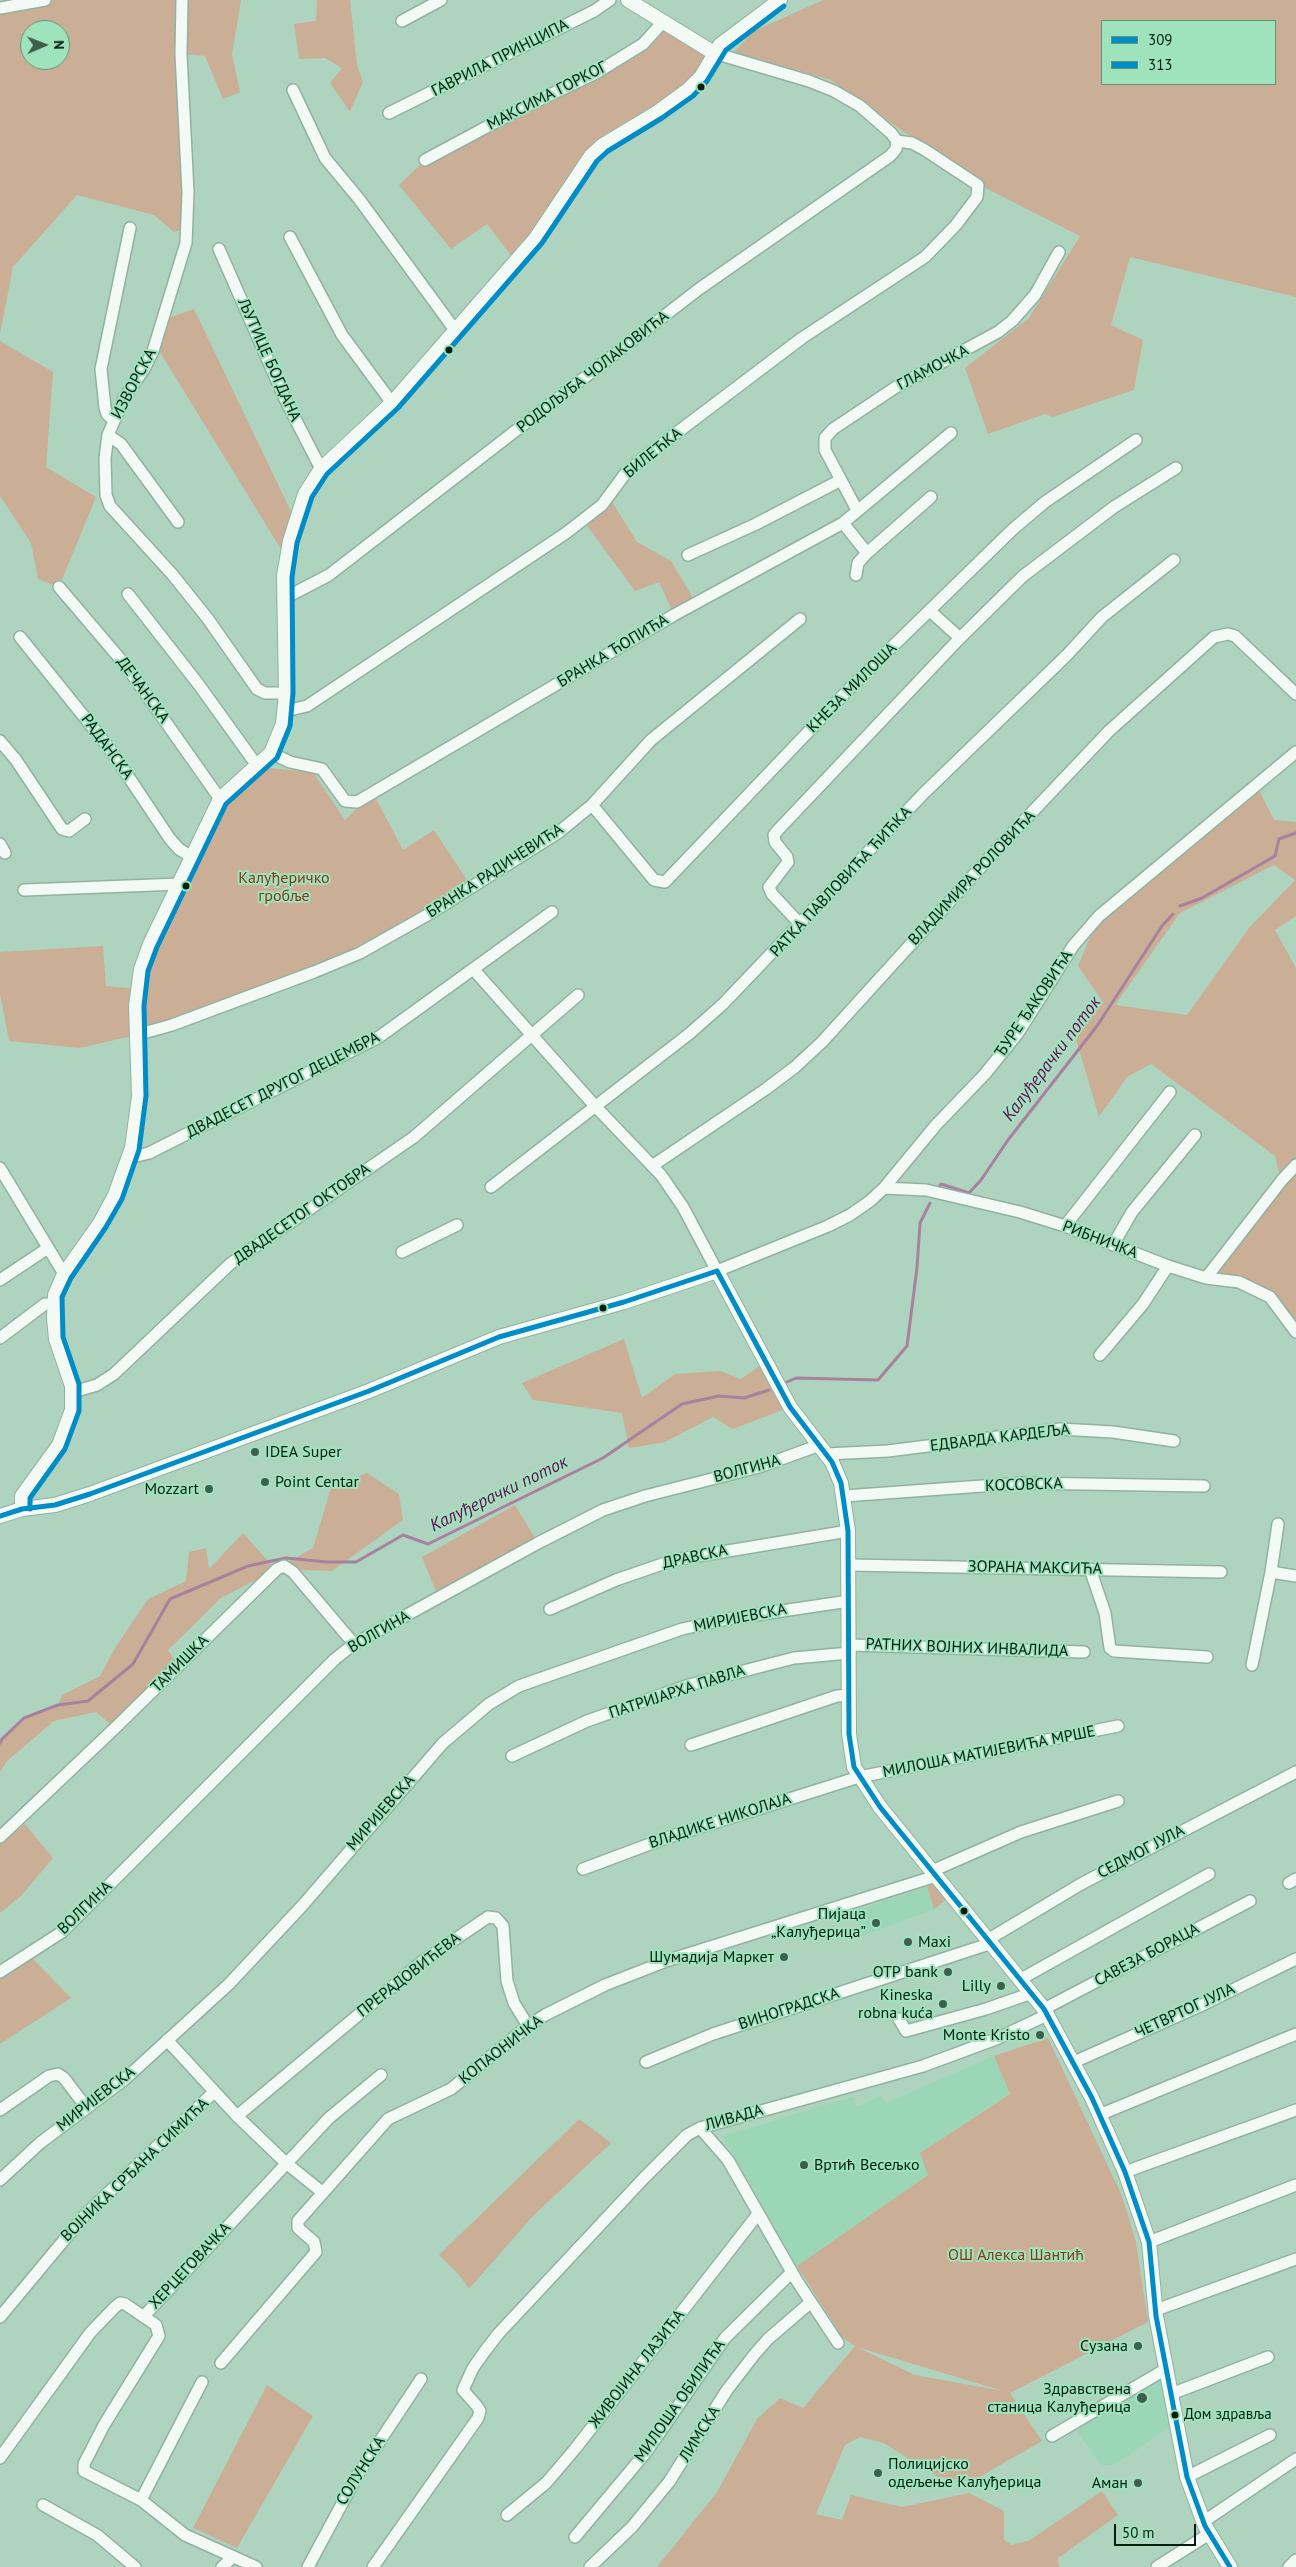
<!DOCTYPE html>
<html>
<head>
<meta charset="utf-8">
<style>
	body { margin:0 }
	#map { position:relative; width:1296px; height:2567px; overflow:hidden; background:#aed4bf; font-family:"PT Sans",sans-serif }
	canvas { display:block }
	.legend { position:absolute; left:1101px; top:20px; width:175px; height:65px; box-sizing:border-box; background:#9fe3bd; border:1px solid #619578; margin:0; padding:6px 9px; list-style:none; font-size:15px; color:#031f11 }
	.legend li { display:flex; align-items:center; gap:10px; height:25px }
	.legend b { width:25px; border:1px solid #619578 }
	.north { position:absolute; left:20px; top:20px; width:50px; height:50px; box-sizing:border-box; background:#9fe3bd; border:1px solid #619578; border-radius:50%; rotate:89deg; font-size:14px; font-weight:700; line-height:20px; text-align:center; color:#031f11 }
	.north::after { content:''; display:block; margin:auto; width:18px; height:22px; background:#3f5e4e; clip-path:polygon(50% 0,100% 100%,50% 72%,0 100%) }
	.scale { position:absolute; left:1114px; top:2524px; width:82px; height:22px; box-sizing:border-box; border:2px solid #031f11; border-top:0; padding-left:6px; font-size:15px; line-height:18px; white-space:nowrap; color:#031f11; -webkit-text-stroke:4px #9fe3bd; paint-order:stroke }
</style>
</head>
<body>
<div id="map">
<canvas width="1296" height="2567"></canvas>
<ul class="legend">
<li><b style="height:6px;background:#008cc6"></b>309</li>
<li><b style="height:6px;background:#008cc6"></b>313</li>
</ul>
<div class="north">N</div>
<div class="scale">50 m</div>
</div>
<script>
const ctx = document.querySelector('canvas').getContext('2d');
ctx.lineJoin = 'round';
function fillPath(path, color) { ctx.fillStyle = color; ctx.fill(path, 'evenodd'); }
const toPath = rows => new Path2D(rows.map(r => 'M' + r).join(''));
function trace(path, color, width, dash) { ctx.strokeStyle = color; ctx.lineWidth = width; ctx.lineCap = dash ? 'butt' : 'round'; ctx.setLineDash(dash || []); ctx.stroke(path); }
function label(font, color, halo, rows, align = 'center') {
  ctx.font = font + ' "PT Sans",sans-serif'; ctx.lineWidth = 4; ctx.setLineDash([]); ctx.textBaseline = 'middle'; ctx.strokeStyle = halo; ctx.fillStyle = color; for (const [text, x, y, turn = 0] of rows) {
    ctx.save(); ctx.translate(x, y); ctx.rotate((+turn || 0) * Math.PI / 180); ctx.textAlign = isNaN(turn) ? turn : align; if (halo) ctx.strokeText(text, 0, 0); ctx.fillText(text, 0, 0); ctx.restore();
  }
}
const built = toPath([
	[927,1887,934,1909,862,1936,854,1911],
	[994,2056,1010,2093,920,2153,928,2175,797,2266,723,2136,852,2097,857,2106,882,2096,886,2103],
	[1162,2372,1171,2426,1114,2465,1101,2465,1072,2424]
]);
const green = toPath([
	[45,0,241,0,232,54,240,92,223,99,205,56,182,54,188,227,174,232,154,215,77,195,13,267,0,334,0,7],
	[30,30,60,30,60,60,30,60],
	[317,0,350,0,357,65,363,82,350,112,330,83,342,68,325,58,299,59,294,24,316,21],
	[823,0,1296,0,1296,297,1130,257,1111,325,1143,340,1134,390,1053,417,1045,414,988,434,965,368,1029,318,1080,236,974,182,941,154,904,132,831,80,734,52,754,31],
	[1102,21,1275,21,1275,84,1102,84],
	[663,22,714,53,706,70,603,145,515,261,487,224,451,249,399,185,425,160,631,52],
	[194,309,296,522,287,559,155,344,163,320],
	[0,341,53,372,46,467,96,497,59,587,38,579,31,543,0,496],
	[609,497,637,542,671,561,696,603,674,615,659,582,635,591,583,520],
	[269,768,313,772,345,820,373,793,403,850,434,830,471,886,382,941,143,1030,141,994,152,951,228,801],
	[1257,786,1274,820,1296,822,1296,916,1275,930,1296,968,1296,1319,1289,1322,1270,1297,1206,1278,1281,1180,1275,1156,1151,1064,1127,1077,1099,1117,1076,1039,1101,999,1078,966,1099,916],
	[1274,865,1295,880,1249,928,1187,1015,1115,1005,1180,913],
	[103,946,106,986,137,989,136,1035,80,1048,9,1041,0,994,0,952],
	[624,1339,642,1398,675,1374,720,1371,741,1379,765,1362,790,1407,733,1429,713,1417,665,1442,629,1448,622,1413,533,1400,522,1383],
	[367,1473,399,1494,403,1520,332,1571,277,1569,221,1598,168,1650,178,1666,115,1728,96,1712,54,1721,7,1761,0,1772,0,1740,28,1715,58,1705,62,1695,100,1676,115,1648,148,1599,186,1581,189,1552,206,1548,209,1569,243,1533,275,1569,313,1548,331,1488],
	[515,1505,538,1543,439,1599,422,1557],
	[25,1824,53,1858,21,1896,0,1913,0,1844],
	[934,1884,947,1899,934,1909,927,1887],
	[29,1955,71,1998,0,2044,0,1973],
	[1048,2038,1122,2196,1136,2242,1148,2322,1010,2393,1042,2441,971,2482,936,2476,884,2443,860,2437,845,2445,816,2514,842,2520,851,2495,902,2507,969,2493,1004,2511,1004,2540,1012,2545,1030,2540,1102,2491,1118,2515,1058,2558,1059,2567,657,2567,717,2492,757,2419,780,2398,803,2408,855,2346,843,2338,797,2266,928,2175,920,2153,1010,2094,994,2056],
	[859,2348,860,2348,1003,2391,915,2375],
	[579,2119,611,2143,532,2217,469,2289,460,2276,439,2255],
	[267,2385,313,2416,237,2548,193,2528]
]);
const stream = toPath([
	[1180,906,1202,898,1275,856,1279,839,1296,833],
	[939,1187,941,1184,969,1193,981,1180,1008,1140,1097,1026,1162,926,1173,914],
	[787,1382,796,1378,878,1380,907,1346,917,1268,920,1223,930,1203],
	[0,1743,2,1739,24,1718,58,1705,88,1701,133,1664,170,1599,248,1566,286,1558,327,1562,356,1562,403,1535,428,1544,603,1458,682,1404,719,1396,744,1398,769,1390]
]);
const minor = toPath([
	[182,0,181,54,188,192,186,243,153,351,144,369,124,398,108,435,105,458,106,495,110,506,172,574,208,619,257,689,265,693,286,693],
	[0,8,45,0],
	[402,21,441,0],
	[714,53,809,81,834,91,860,106,891,133,897,141],
	[293,90,325,158,359,199,455,330],
	[389,113,594,11,610,0],
	[425,160,522,108,596,73,643,44,663,22],
	[290,237,342,335,392,403],
	[219,249,285,399,321,469],
	[114,421,107,414,105,408,101,369,130,228],
	[108,435,121,444,178,522],
	[857,510,825,450,825,438,833,429,896,387,998,332,1012,321,1035,295,1059,252],
	[843,523,867,553],
	[688,555,756,524,839,481],
	[856,575,858,563,867,553,931,497],
	[59,587,127,667,220,799],
	[128,594,199,685,258,767],
	[283,599,329,575,699,289,890,156,896,149,897,141],
	[930,611,960,638],
	[20,637,110,749,170,839,179,849,193,858],
	[285,711,307,706,566,533,602,505,625,474,646,456,802,338,925,257,956,225,977,197,978,185,925,150,912,143,897,141],
	[0,741,16,760,62,829,69,831,85,819],
	[271,753,290,762,322,769,345,801,357,802,674,615,843,523,951,433],
	[592,805,654,880,665,882,851,687,1012,530,1045,502,1136,440],
	[0,844,5,853],
	[24,890,180,884],
	[800,924,772,894,769,887,788,862,787,857,775,842,774,835,778,830,960,638,1023,576,1114,507,1176,468],
	[474,970,595,1106,661,1175,683,1207,717,1271,828,1226,850,1215,870,1201,884,1188,936,1125,985,1074,1018,1033,1073,946,1099,916,1296,752],
	[136,1035,172,1025,314,972,360,953,429,914,559,832,592,805,651,740,800,619],
	[129,1158,149,1153,379,1037,552,912],
	[652,1166,766,1089,795,1067,822,1042,1001,845,1109,731,1214,637,1228,634,1235,636,1296,694],
	[0,1168,64,1274],
	[491,1187,689,1034,723,1004,924,793,1067,655,1102,617,1174,560],
	[884,1188,926,1190,1020,1212,1065,1226,1168,1266,1206,1278,1239,1282,1270,1297,1296,1332],
	[1065,1226,1170,1092],
	[1113,1245,1132,1212,1195,1135],
	[402,1252,457,1225],
	[1206,1278,1282,1180,1296,1165],
	[0,1280,48,1248],
	[0,1338,45,1304,54,1304],
	[1100,1355,1143,1304,1168,1266],
	[73,1392,97,1385,114,1374,230,1264,414,1137,578,995],
	[826,1454,888,1451,1060,1429,1113,1432,1174,1441],
	[844,1496,1024,1483,1204,1486],
	[849,1565,1221,1572],
	[1090,1569,1105,1613,1110,1648,1114,1651,1207,1657],
	[1271,1572,1296,1576],
	[550,1609,616,1580,674,1560,848,1531],
	[850,1645,1084,1652],
	[1252,1665,1271,1572,1278,1524],
	[691,1745,837,1696,849,1695],
	[512,1756,587,1721,689,1685,794,1658,850,1653],
	[0,1837,115,1728,277,1569,284,1566,293,1572,354,1644],
	[583,1869,666,1838,859,1777,1118,1726],
	[932,1871,1021,1832,1118,1801],
	[1289,1883,1296,1879],
	[989,1939,1081,1884,1296,1772],
	[0,1972,62,1932,335,1659,354,1644,538,1543,603,1510,645,1496,759,1467,820,1445],
	[1021,1979,1209,1874],
	[1044,2009,1250,1901],
	[899,2019,906,2031,986,2009,1032,1993],
	[167,2040,237,2116,286,2163,322,2192],
	[646,2062,713,2034,992,1943],
	[1074,2062,1200,2006,1296,1959],
	[0,2110,49,2076,58,2074,64,2078,86,2107],
	[1099,2115,1296,2034],
	[237,2116,423,1961,488,1917,496,1918,503,1926,507,1981,514,2003,528,2026],
	[700,2128,728,2160,797,2281,838,2343],
	[1125,2172,1296,2110],
	[0,2180,40,2143,125,2079,229,1984,302,1906,443,1743,489,1704,519,1686,682,1629,728,1619,849,1601],
	[1149,2242,1296,2185],
	[1156,2310,1296,2259],
	[145,2315,329,2118,381,2075],
	[0,2317,84,2216,214,2092],
	[221,2363,316,2252,314,2242,298,2228,298,2221,388,2119,451,2089,528,2026,545,2015,605,1985,669,1960,936,1876],
	[1171,2394,1268,2357],
	[1052,2436,1166,2369],
	[0,2458,90,2333,115,2307,120,2303,125,2304,156,2325,159,2336,104,2425,84,2464,84,2471,141,2500,185,2535,256,2567],
	[1187,2477,1270,2435],
	[141,2500,202,2382],
	[43,2505,97,2535,135,2567],
	[507,2515,546,2483,575,2449,758,2214],
	[1203,2522,1296,2459],
	[575,2537,647,2451,725,2338,792,2272],
	[222,2567,232,2558],
	[308,2567,358,2474,421,2379],
	[373,2567,478,2418,480,2411,477,2406,463,2390,473,2368,485,2351,499,2333,644,2178,687,2135,700,2128,923,2066,996,2039,1047,2015],
	[590,2567,632,2527,669,2482,727,2390,754,2355,768,2339,811,2302],
	[1157,2567,1209,2534],
	[1289,2567,1296,2560]
]);
const tertiary = toPath([
	[628,0,714,53],
	[22,1509,22,1496,59,1445,72,1410,72,1386,56,1339,54,1318,55,1295,64,1274,100,1223,115,1195,132,1148,139,1096,136,1006,141,969,150,944,220,799,271,753,283,724,286,693,284,576,290,541,305,494,321,469,392,403,536,238,591,156,603,145,658,112,688,90,701,77,720,45,780,0],
	[0,1516,22,1509,55,1505,90,1494,369,1391,499,1337,624,1302,717,1271,790,1407,832,1462,841,1483,848,1531,849,1734,854,1767,880,1807,1044,2009,1092,2098,1125,2172,1149,2242,1156,2316,1187,2477,1205,2526,1230,2567]
]);
const bus1 = toPath([
	[717,1271,790,1407,832,1462,841,1483,848,1531,849,1734,854,1767,880,1807,1044,2009,1092,2098,1125,2172,1149,2242,1156,2316,1187,2477,1205,2526,1230,2567],
	[0,1516,22,1509,55,1505,90,1494,369,1391,499,1337,624,1302,717,1271]
]);
const bus2 = toPath([
	[30,1509,30,1498,65,1449,79,1411,79,1384,63,1337,62,1297,71,1278,106,1227,122,1199,139,1150,146,1096,144,1006,148,971,157,947,226,804,277,758,290,726,293,693,292,577,297,543,312,497,327,474,398,408,542,243,597,161,608,151,662,118,693,96,707,81,726,50,784,6]
]);
const markers = [
	[701,87,4.5,"#031f11"],
	[449,350,4.5,"#031f11"],
	[186,886,4.5,"#031f11"],
	[603,1308,4.5,"#031f11"],
	[255,1452,5,"#3f5e4e"],
	[265,1482,5,"#3f5e4e"],
	[209,1489,5,"#3f5e4e"],
	[964,1911,4.5,"#031f11"],
	[876,1923,5,"#3f5e4e"],
	[908,1942,5,"#3f5e4e"],
	[784,1957,5,"#3f5e4e"],
	[948,1972,5,"#3f5e4e"],
	[1001,1986,5,"#3f5e4e"],
	[943,2004,5,"#3f5e4e"],
	[1040,2035,5,"#3f5e4e"],
	[804,2165,5,"#3f5e4e"],
	[1138,2346,5,"#3f5e4e"],
	[1142,2398,6,"#3f5e4e"],
	[1175,2415,4.5,"#031f11"],
	[878,2473,5,"#3f5e4e"],
	[1138,2483,5,"#3f5e4e"]
];
const busNames = [
	["Дом здравља",1184,2415]
];
const streetNames = [
	["ГАВРИЛА ПРИНЦИПА",500,58,-27],
	["МАКСИМА ГОРКОГ",547,96,-27],
	["ЉУТИЦЕ БОГДАНА",269,360,66],
	["ГЛАМОЧКА",933,368,-28],
	["РОДОЉУБА ЧОЛАКОВИЋА",593,372,-38],
	["ИЗВОРСКА",134,384,-62],
	["БИЛЕЋКА",653,453,-39],
	["БРАНКА ЋОПИЋА",613,651,-31],
	["КНЕЗА МИЛОША",852,688,-45],
	["ДЕЧАНСКА",143,690,54],
	["РАДАНСКА",107,747,54],
	["БРАНКА РАДИЧЕВИЋА",495,871,-33],
	["ВЛАДИМИРА РОЛОВИЋА",972,878,-47],
	["РАТКА ПАВЛОВИЋА ЋИЋКА",841,882,-47],
	["ЂУРЕ ЂАКОВИЋА",1034,1004,-56],
	["ДВАДЕСЕТ ДРУГОГ ДЕЦЕМБРА",283,1085,-27],
	["ДВАДЕСЕТОГ ОКТОБРА",302,1214,-35],
	["РИБНИЧКА",1100,1240,21],
	["ЕДВАРДА КАРДЕЉА",1000,1438,-7],
	["ВОЛГИНА",747,1469,-15],
	["КОСОВСКА",1024,1485,-2],
	["ДРАВСКА",695,1557,-12],
	["ЗОРАНА МАКСИЋА",1035,1568,1],
	["МИРИЈЕВСКА",740,1618,-11],
	["ВОЛГИНА",379,1632,-30],
	["РАТНИХ ВОЈНИХ ИНВАЛИДА",967,1648,2],
	["ТАМИШКА",180,1664,-45],
	["ПАТРИЈАРХА ПАВЛА",677,1692,-18],
	["МИЛОША МАТИЈЕВИЋА МРШЕ",989,1752,-11],
	["МИРИЈЕВСКА",381,1813,-49],
	["ВЛАДИКЕ НИКОЛАЈА",720,1821,-18],
	["СЕДМОГ ЈУЛА",1141,1852,-28],
	["ВОЛГИНА",85,1908,-44],
	["САВЕЗА БОРАЦА",1147,1955,-28],
	["ПРЕРАДОВИЋЕВА",409,1975,-38],
	["ВИНОГРАДСКА",789,2009,-18],
	["ЧЕТВРТОГ ЈУЛА",1185,2011,-25],
	["КОПАОНИЧКА",501,2050,-38],
	["МИРИЈЕВСКА",96,2099,-38],
	["ЛИВАДА",734,2118,-16],
	["ВОЈНИКА СРЂАНА СИМИЋА",135,2170,-44],
	["ХЕРЦЕГОВАЧКА",190,2266,-47],
	["ЖИВОЈИНА ЛАЗИЋА",637,2369,-52],
	["МИЛОША ОБИЛИЋА",680,2401,-55],
	["ЛИМСКА",700,2434,-58],
	["СОЛУНСКА",361,2471,-58]
];
const parkNames = [
	["Калуђеричко",284,878],
	["гробље",284,896],
	["ОШ Алекса Шантић",1016,2255]
];
const poiNames = [
	["IDEA Super",265,1452,"left"],
	["Point Centar",275,1482,"left"],
	["Mozzart",199,1489],
	["Пијаца",866,1914],
	["„Калуђерица”",866,1932],
	["Maxi",918,1942,"left"],
	["Шумадија Маркет",774,1957],
	["OTP bank",938,1972],
	["Lilly",991,1986],
	["Kineska",933,1995],
	["robna kuća",933,2013],
	["Monte Kristo",1030,2035],
	["Вртић Весељко",814,2165,"left"],
	["Сузана",1128,2346],
	["Здравствена",1131,2389],
	["станица Калуђерица",1131,2407],
	["Полицијско",888,2464,"left"],
	["одељење Калуђерица",888,2482,"left"],
	["Аман",1128,2483]
];
const waterNames = [
	["Калуђерачки поток",1052,1059,-53],
	["Калуђерачки поток",499,1494,-26]
];
fillPath(built, '#9bd6b6');
fillPath(green, '#caaf96');
trace(stream, '#a8819f', 3);
trace(minor, '#92b1a0', 14);
trace(tertiary, '#92b1a0', 16);
trace(minor, '#f3f9f5', 11);
trace(tertiary, '#f3f9f5', 14);
trace(bus1, '#008cc6', 5);
trace(bus2, '#008cc6', 5);
for (const [x, y, r, color] of markers) { const dot = new Path2D(); dot.arc(x, y, r, 0, 2 * Math.PI); ctx.fillStyle = color; ctx.fill(dot); trace(dot, '#9fe3bd', 2); }
label('15px', '#031f11', '#9fe3bd', busNames, 'left');
label('16px', '#031f11', '#9fe3bd', streetNames);
label('16px', '#88381d', '#9fe3bd', parkNames);
label('16px', '#031f11', '#9fe3bd', poiNames, 'right');
label('italic 18px', '#690c55', '#9fe3bd', waterNames);
</script>
</body>
</html>
